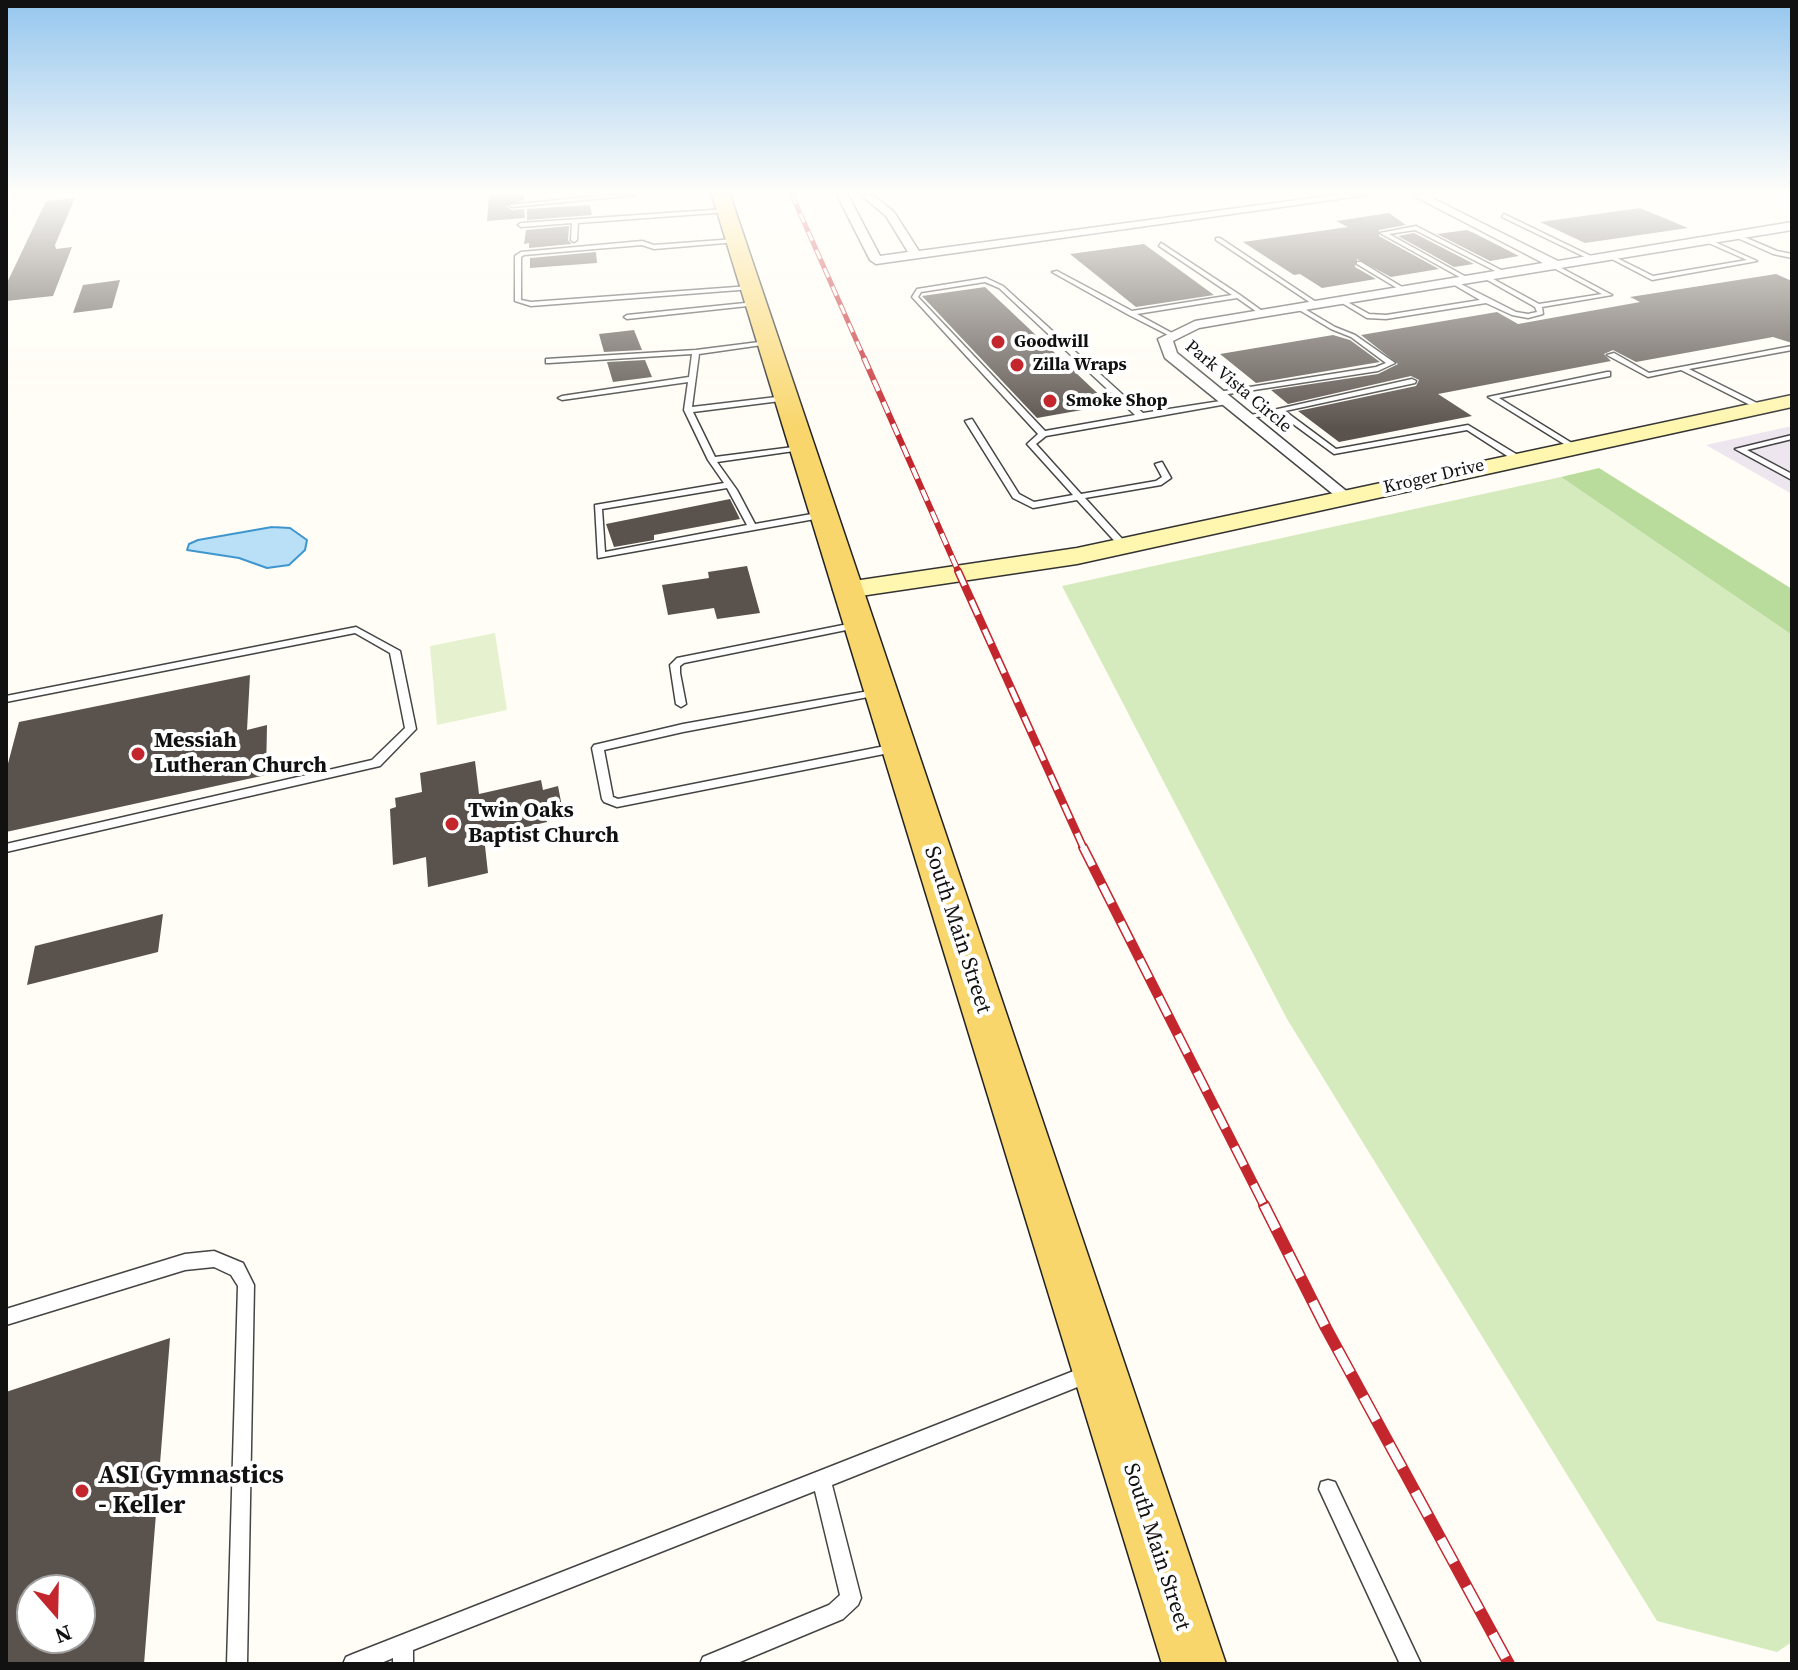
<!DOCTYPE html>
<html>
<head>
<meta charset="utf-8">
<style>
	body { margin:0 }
	#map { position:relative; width:1798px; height:1670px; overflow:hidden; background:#fffdf5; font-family:"Source Serif 4",serif }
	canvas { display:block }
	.frame { position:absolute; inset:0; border:8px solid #111; pointer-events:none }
	.north { position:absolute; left:16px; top:1574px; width:80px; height:80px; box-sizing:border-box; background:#fff; border:2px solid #a0a0a0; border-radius:50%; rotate:160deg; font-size:22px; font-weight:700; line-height:32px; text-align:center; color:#111 }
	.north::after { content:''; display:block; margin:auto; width:28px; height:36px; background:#c4262e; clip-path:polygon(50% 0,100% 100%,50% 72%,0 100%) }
</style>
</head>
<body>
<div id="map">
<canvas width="1798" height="1670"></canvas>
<div class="frame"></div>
<div class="north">N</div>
</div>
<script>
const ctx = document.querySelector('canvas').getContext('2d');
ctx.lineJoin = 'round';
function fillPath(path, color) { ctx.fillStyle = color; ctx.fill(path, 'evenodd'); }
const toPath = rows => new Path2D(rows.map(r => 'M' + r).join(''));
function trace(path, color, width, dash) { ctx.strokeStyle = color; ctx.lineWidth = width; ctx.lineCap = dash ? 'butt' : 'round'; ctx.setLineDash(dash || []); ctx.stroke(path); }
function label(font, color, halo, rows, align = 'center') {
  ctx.font = font + ' "Source Serif 4",serif'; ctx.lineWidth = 8; ctx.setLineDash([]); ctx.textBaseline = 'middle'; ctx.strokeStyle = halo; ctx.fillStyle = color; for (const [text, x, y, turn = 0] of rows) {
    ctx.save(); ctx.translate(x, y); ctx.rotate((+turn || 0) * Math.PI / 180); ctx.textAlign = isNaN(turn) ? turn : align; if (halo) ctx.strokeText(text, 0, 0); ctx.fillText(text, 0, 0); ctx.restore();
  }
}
const industrial = toPath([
	[1792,426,1792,494,1706,445]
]);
const green = toPath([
	[1561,477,1792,635,1792,1642,1777,1652,1657,1621,1287,1019,1062,586]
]);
const forest = toPath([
	[1599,468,1792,589,1792,635,1561,477]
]);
const pitch = toPath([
	[495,633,507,710,437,725,430,646]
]);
const water = toPath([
	[272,527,290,528,307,540,305,550,289,565,267,568,239,558,187,550,189,544,198,540,272,527]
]);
const building = toPath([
	[489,195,524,195,524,200,506,206,512,210,524,209,525,218,487,221],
	[75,198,55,245,56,249,72,247,53,296,6,301,6,285,46,201],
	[590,205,592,215,527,220,527,209],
	[1640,208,1688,228,1585,243,1540,222],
	[1389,213,1406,225,1379,230,1379,236,1439,269,1391,277,1357,259,1355,267,1376,279,1322,288,1300,274,1294,275,1243,242,1348,227,1336,221],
	[569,226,568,240,572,244,529,248,529,243,524,244,526,230],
	[1467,230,1474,233,1519,256,1490,261,1437,234],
	[1414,233,1474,264,1454,267,1398,236],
	[1144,244,1214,295,1136,307,1070,254],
	[596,252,597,263,530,268,530,258],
	[1776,274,1792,281,1792,343,1773,337,1636,362,1613,350,1604,354,1611,361,1438,394,1472,416,1339,442,1298,411,1416,386,1419,380,1411,376,1288,404,1271,390,1378,374,1398,364,1361,335,1497,312,1518,324,1640,302,1630,297],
	[120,280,112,308,73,313,83,285],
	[985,287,1110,405,1037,418,922,296],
	[634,330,642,350,604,352,599,334],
	[1333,335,1350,340,1380,362,1256,383,1220,354],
	[645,360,652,377,613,382,607,362],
	[730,499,740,519,654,535,654,540,614,547,606,524],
	[747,566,760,613,717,619,714,608,668,615,662,585,709,578,708,572],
	[250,675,247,730,267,725,266,775,6,832,6,771,19,722],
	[475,761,479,794,541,780,543,790,558,786,562,807,545,811,547,822,484,837,488,873,428,887,426,857,393,865,390,809,396,807,395,798,422,792,420,773],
	[163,914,158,952,27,985,35,946],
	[170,1338,144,1664,6,1664,6,1392],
	[32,1590,80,1590,80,1638,32,1638]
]);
const service = toPath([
	[609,195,637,195,512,207,509,205,609,195],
	[726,209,728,212,578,223,577,240,574,242,571,240,572,223,521,227,518,225,521,223,726,209],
	[1504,214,1595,258,1596,259,1591,260,1502,217,1504,214],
	[1416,226,1505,272,1506,273,1501,274,1415,230,1389,234,1470,279,1465,280,1380,233,1416,226],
	[1733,234,1737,234,1777,251,1792,254,1792,258,1773,254,1733,236,1733,234],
	[1216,238,1220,238,1319,304,1314,305,1216,240,1216,238],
	[1706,238,1757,261,1652,280,1606,256,1611,255,1653,276,1747,260,1704,241,1706,238],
	[735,239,737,242,654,249,642,245,524,255,521,257,521,300,531,302,750,286,753,288,752,289,531,306,515,301,515,256,521,252,642,241,654,245,735,239],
	[1161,243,1240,295,1265,313,1260,314,1237,298,1137,314,1172,333,1172,335,1170,336,1127,314,1052,272,1057,271,1132,311,1232,295,1159,246,1161,243],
	[1357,262,1361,262,1407,290,1402,291,1357,264,1357,262],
	[1552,263,1612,295,1542,307,1543,314,1528,318,1512,315,1486,303,1386,319,1367,318,1337,300,1342,299,1369,314,1386,315,1480,300,1451,283,1450,282,1453,280,1516,312,1528,314,1537,312,1535,307,1482,277,1481,276,1484,274,1539,304,1602,294,1550,266,1550,264,1552,263],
	[986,278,1003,286,1143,413,1227,400,1231,402,1227,404,1046,436,1036,444,1081,494,1156,481,1162,477,1155,464,1162,462,1171,478,1161,485,1085,498,1126,543,1126,547,1120,547,1077,500,1033,508,1013,498,965,421,972,419,1019,494,1034,502,1073,495,1027,444,1038,434,912,297,917,289,986,278],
	[985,282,999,288,1135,415,1045,431,918,297,921,292,985,282],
	[755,302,757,303,757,305,627,319,624,317,627,315,755,302],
	[1298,305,1335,327,1355,335,1395,363,1378,371,1215,396,1214,394,1218,392,1376,367,1386,363,1351,337,1331,329,1296,308,1296,306,1298,305],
	[767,341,771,343,769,344,699,354,692,407,785,396,788,396,788,400,693,412,715,457,801,446,805,448,801,450,717,462,737,490,755,524,823,512,827,515,826,517,598,558,595,505,724,483,708,460,684,410,688,382,562,400,558,398,562,396,689,377,692,354,549,363,546,363,546,359,696,350,767,341],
	[727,488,747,525,605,552,602,509,727,488],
	[1792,346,1792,350,1689,369,1763,406,1763,410,1760,410,1681,370,1648,377,1607,355,1614,353,1649,373,1792,346],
	[1607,372,1610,372,1610,376,1499,398,1575,445,1575,449,1572,449,1488,397,1607,372],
	[1412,379,1416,381,1415,383,1285,411,1336,449,1468,425,1521,457,1521,461,1515,461,1467,430,1334,454,1278,413,1246,419,1242,417,1412,379],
	[1792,435,1792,439,1747,450,1792,474,1792,480,1735,449,1792,435],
	[858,622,861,623,861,627,684,663,680,666,680,673,686,704,681,707,676,704,670,665,677,658,858,622],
	[356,627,400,651,416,729,380,766,6,852,6,844,372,760,405,728,390,653,355,633,6,702,6,696,356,627],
	[880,689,885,692,884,694,683,732,604,750,613,797,618,799,895,744,901,748,899,751,617,807,604,802,602,799,592,748,594,745,683,724,880,689],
	[214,1251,243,1263,254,1285,247,1664,227,1664,238,1286,231,1275,214,1267,185,1270,6,1325,6,1309,185,1254,214,1251],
	[1089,1365,1095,1368,1098,1374,1095,1380,832,1485,861,1598,858,1605,843,1619,735,1664,700,1664,703,1657,829,1605,840,1595,815,1491,413,1650,413,1664,393,1664,393,1658,379,1664,343,1664,346,1657,353,1654,1089,1365],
	[1328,1480,1335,1482,1421,1664,1400,1664,1319,1489,1321,1482,1328,1480]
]);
const minor = toPath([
	[837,195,848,195,880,256,908,252,886,216,861,195,873,195,894,212,919,251,1334,195,1367,195,876,264,870,260,837,195],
	[1412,195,1426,195,1558,261,1792,222,1792,230,1262,317,1199,328,1173,341,1177,353,1350,494,1350,502,1344,503,1165,358,1158,339,1195,321,1543,263,1412,195]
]);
const secondary = toPath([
	[1792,395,1792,407,1077,564,847,598,837,596,833,590,837,584,847,582,1077,548,1792,395]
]);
const primary = toPath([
	[712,195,730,195,1226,1664,1162,1664,712,195]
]);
const railFar4 = toPath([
	[792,195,865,360]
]);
const railFar3 = toPath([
	[864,358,959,573]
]);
const railFar2 = toPath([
	[958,571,1084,849]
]);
const railFar1 = toPath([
	[1083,847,1265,1207]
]);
const rail = toPath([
	[1264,1205,1326,1328,1509,1664]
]);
const markers = [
	[998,342,8,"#c4262e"],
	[1017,365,8,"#c4262e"],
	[1050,401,8,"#c4262e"],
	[138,754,8,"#c4262e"],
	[452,824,8,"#c4262e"],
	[82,1491,8,"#c4262e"]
];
const farPoinames = [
	["Goodwill",1014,342],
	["Zilla Wraps",1033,365],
	["Smoke Shop",1066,401]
];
const farStreetnames = [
	["Park Vista Circle",1238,387,40],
	["Kroger Drive",1434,477,-13]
];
const poiNames = [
	["Messiah",154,741],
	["Lutheran Church",154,766],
	["Twin Oaks",468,811],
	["Baptist Church",468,836]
];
const streetNames = [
	["South Main Street",957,930,72],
	["South Main Street",1156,1547,72]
];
const nearPoinames = [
	["ASI Gymnastics",98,1476],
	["- Keller",98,1506]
];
fillPath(industrial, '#eee6ef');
fillPath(green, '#d5ebbd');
fillPath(forest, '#b9dc9c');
fillPath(pitch, '#e6f2cf');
fillPath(water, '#b9e0f7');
trace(water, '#3f96cf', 2);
fillPath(building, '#5a524d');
trace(service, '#444', 3);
trace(minor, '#444', 3);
trace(secondary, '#333', 3);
trace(primary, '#222', 3);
fillPath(service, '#fff');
fillPath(minor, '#fff');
fillPath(secondary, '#fff6b0');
fillPath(primary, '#f9d66b');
trace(railFar4, '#c4262e', 5);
trace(railFar3, '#c4262e', 6);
trace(railFar2, '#c4262e', 8);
trace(railFar1, '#c4262e', 10);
trace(rail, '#c4262e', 12);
trace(railFar4, '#fff', 3, [10]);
trace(railFar3, '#fff', 4, [12]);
trace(railFar2, '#fff', 5, [16]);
trace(railFar1, '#fff', 7, [21]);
trace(rail, '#fff', 9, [27]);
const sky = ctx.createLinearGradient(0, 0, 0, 429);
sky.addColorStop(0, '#95c6ee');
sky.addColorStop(0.45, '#fffefa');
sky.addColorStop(1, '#fffefa00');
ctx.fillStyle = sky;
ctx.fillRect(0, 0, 1798, 429);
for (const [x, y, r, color] of markers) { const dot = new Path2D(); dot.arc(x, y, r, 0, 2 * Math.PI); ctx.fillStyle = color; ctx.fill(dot); trace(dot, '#fff', 3); }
label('bold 18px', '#111', '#fff', farPoinames, 'left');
label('18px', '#111', '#fff', farStreetnames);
label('bold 22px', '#111', '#fff', poiNames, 'left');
label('22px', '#111', '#fff', streetNames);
label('bold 26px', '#111', '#fff', nearPoinames, 'left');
</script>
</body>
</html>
